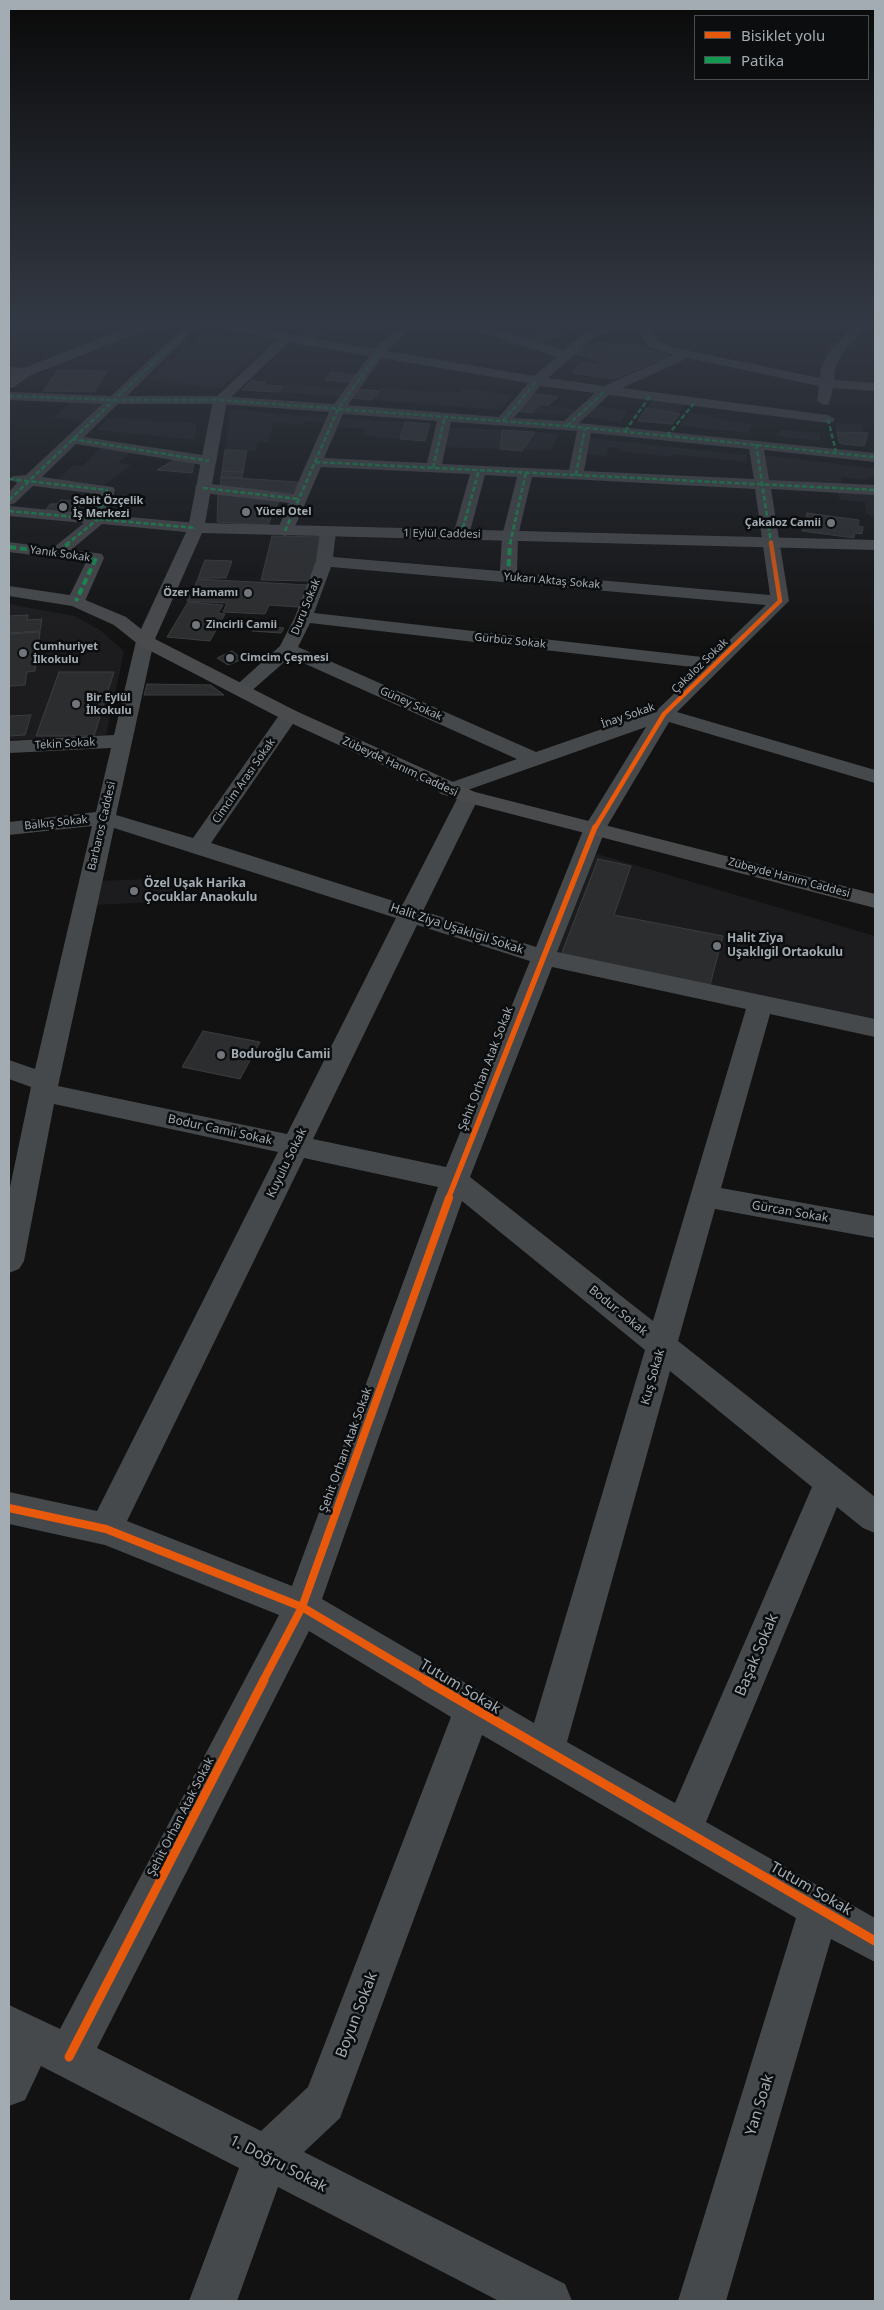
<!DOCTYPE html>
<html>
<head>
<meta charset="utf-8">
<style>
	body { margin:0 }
	#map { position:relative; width:884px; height:2310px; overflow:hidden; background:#121212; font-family:"Noto Sans",sans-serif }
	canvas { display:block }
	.frame { position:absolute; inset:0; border:10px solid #a3acb3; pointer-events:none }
	.legend { position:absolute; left:694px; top:15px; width:175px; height:65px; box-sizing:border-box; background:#0c0d0e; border:1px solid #484d50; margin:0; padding:6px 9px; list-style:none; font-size:15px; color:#a3acb3 }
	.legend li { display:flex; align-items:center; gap:10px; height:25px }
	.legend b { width:25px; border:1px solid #484d50 }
</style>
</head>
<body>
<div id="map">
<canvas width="884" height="2310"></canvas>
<div class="frame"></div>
<ul class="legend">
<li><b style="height:6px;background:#e8590c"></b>Bisiklet yolu</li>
<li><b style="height:6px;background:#139951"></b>Patika</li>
</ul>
</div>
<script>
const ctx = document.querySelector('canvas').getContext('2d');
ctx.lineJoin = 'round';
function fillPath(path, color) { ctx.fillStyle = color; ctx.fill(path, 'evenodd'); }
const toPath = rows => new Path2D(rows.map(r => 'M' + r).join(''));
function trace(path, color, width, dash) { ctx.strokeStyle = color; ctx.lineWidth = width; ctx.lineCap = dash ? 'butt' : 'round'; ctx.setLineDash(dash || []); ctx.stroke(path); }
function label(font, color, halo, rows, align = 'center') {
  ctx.font = font + ' "Noto Sans",sans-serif'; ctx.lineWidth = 5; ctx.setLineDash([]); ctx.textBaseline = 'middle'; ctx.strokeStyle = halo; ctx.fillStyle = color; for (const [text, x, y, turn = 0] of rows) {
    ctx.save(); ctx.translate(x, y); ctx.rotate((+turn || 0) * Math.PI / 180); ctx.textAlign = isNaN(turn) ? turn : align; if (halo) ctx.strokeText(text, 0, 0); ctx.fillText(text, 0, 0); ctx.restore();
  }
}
const built = toPath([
	[206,331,275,339,219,389,148,379],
	[286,384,325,387,345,388,339,397,279,392],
	[381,387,424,391,460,392,462,389,480,390,512,395,500,410,373,400],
	[655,397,687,401,678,414,647,408],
	[71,402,101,404,84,421,54,418],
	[540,404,576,410,570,416,532,413],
	[596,406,628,411,620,422,583,417],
	[237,409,277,414,327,417,324,423,304,422,303,425,274,422,269,442,258,442,256,451,225,450,231,411],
	[691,413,712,416,711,418,753,424,750,433,680,426],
	[109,418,197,423,195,440,96,430],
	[338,418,405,422,399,439,363,436,366,429,334,427],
	[835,423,862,424,864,433,836,432],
	[446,427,502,430,499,449,440,447],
	[780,430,820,433,820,441,777,436],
	[535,432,559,434,550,451,523,449],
	[589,438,746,455,746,462,673,454,672,457,646,454,619,451,619,448,608,447,606,456,586,454],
	[101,447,132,452,118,463,131,465,104,485,58,480,73,465,83,466],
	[763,455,797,459,797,467,797,459,875,469,875,477,868,477,868,480,841,477,842,483,875,485,875,518,866,513,865,502,840,500,835,483,768,480],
	[9,604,74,616,100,630,124,651,106,737,9,740],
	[594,853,875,936,875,1024,555,957],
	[173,878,171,901,95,905,99,881]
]);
const building = toPath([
	[9,326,55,326,48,330,36,331,9,326],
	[546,328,565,334,540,344,522,337,546,328],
	[306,331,322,332,312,339,300,337,306,331],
	[599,342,619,345,633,344,640,347,603,362,571,353,599,342],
	[640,347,669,356,614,379,572,373,582,362,597,365,640,347],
	[58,370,108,371,94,392,43,391,58,370],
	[331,372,355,375,349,382,325,380,331,372],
	[251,381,266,382,264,385,284,386,279,392,242,390,251,381],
	[356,389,379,391,372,400,349,398,356,389],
	[529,393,558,397,548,405,540,404,532,413,512,411,529,393],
	[646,408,680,414,672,424,638,421,646,408],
	[405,422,430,424,425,441,400,439,405,422],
	[502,430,535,432,522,451,500,449,502,430],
	[837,432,868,433,864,446,843,444,839,442,837,432],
	[225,450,247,451,243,472,222,471,225,450],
	[174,460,194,463,192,473,157,470,174,460],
	[222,471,243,472,242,478,221,477,222,471],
	[221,477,298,482,292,493,220,486,221,477],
	[218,493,279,501,268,525,217,522,218,493],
	[61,500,84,501,75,513,45,511,50,504,57,504,61,500],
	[807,513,859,520,858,526,863,527,862,534,855,533,854,538,802,531,807,513],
	[272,536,323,537,314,581,261,580,272,536],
	[205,560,232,561,226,578,198,578,205,560],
	[198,579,308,585,299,607,269,605,265,614,223,612,227,603,187,601,198,579],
	[188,602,223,605,218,613,225,614,210,641,167,637,188,602],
	[28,615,27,620,42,619,40,631,9,633,9,616,28,615],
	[255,625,284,628,281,633,252,631,255,625],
	[40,632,35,671,27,672,25,685,9,686,9,634,40,632],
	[232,651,243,659,228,665,217,658,232,651],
	[59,672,114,672,94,736,36,736,59,672],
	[147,684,211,685,224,695,144,695,147,684],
	[31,715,25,735,9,736,9,716,31,715],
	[598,859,631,866,614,915,723,936,710,985,561,955,598,859],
	[203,1031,260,1042,240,1079,182,1067,203,1031]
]);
const minor = toPath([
	[185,326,198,326,127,396,220,396,334,404,369,356,287,342,282,341,281,338,282,335,287,334,374,349,400,326,413,326,387,351,534,376,557,357,470,329,469,326,487,326,564,350,588,329,608,326,647,326,659,341,671,347,820,378,821,369,828,354,852,326,865,326,841,355,835,369,834,380,875,383,875,391,833,388,829,404,824,405,817,401,819,386,688,358,622,388,828,415,835,419,833,422,828,423,609,395,579,423,875,453,875,462,764,450,769,480,875,485,875,495,771,489,789,601,677,712,875,770,875,783,669,722,606,828,557,952,875,1019,875,1037,770,1014,721,1188,875,1216,875,1238,715,1209,678,1341,875,1497,875,1533,863,1528,837,1507,706,1822,875,1918,875,1962,831,1939,726,2301,678,2301,796,1918,482,1735,340,2118,304,2152,565,2284,572,2301,499,2301,278,2187,237,2301,189,2301,239,2168,41,2066,25,2100,9,2106,9,2005,60,2029,279,1615,105,1545,9,1524,9,1492,97,1511,278,1152,54,1104,24,1261,19,1269,9,1273,9,1192,31,1087,9,1079,9,1060,35,1069,92,826,9,835,9,822,96,812,111,748,9,753,9,741,114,735,136,641,139,637,151,637,154,641,116,815,193,838,282,711,289,709,296,711,299,715,211,843,403,904,460,793,448,796,441,794,437,790,441,786,517,759,290,657,248,694,241,696,234,694,231,690,280,646,295,617,316,561,320,532,322,529,328,527,334,529,336,532,333,557,500,571,502,536,517,477,485,475,469,535,467,538,461,540,455,538,453,535,470,474,321,467,293,531,291,534,285,536,279,534,277,531,289,503,203,493,197,491,195,488,197,485,203,483,293,494,329,412,220,404,118,404,84,437,209,456,217,461,209,466,76,444,42,477,113,487,115,490,107,515,196,523,202,525,204,528,202,531,196,533,102,524,71,550,96,553,102,554,104,558,85,601,82,605,76,606,70,605,67,601,86,562,9,552,9,542,53,548,84,523,9,516,9,506,92,514,98,494,33,486,15,503,9,505,9,492,17,483,10,479,13,476,26,475,102,404,9,400,9,392,111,396,185,326],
	[636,327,649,347,673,355,604,386,548,378,597,335,636,327],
	[381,358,528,383,499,417,348,405,381,358],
	[540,386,595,393,564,421,514,418,540,386],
	[343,414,437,421,427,463,324,458,343,414],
	[451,422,577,431,569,470,442,464,451,422],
	[591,433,749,449,754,479,584,471,591,433],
	[532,477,755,489,770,595,517,573,518,536,532,477],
	[331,567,766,605,711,658,314,613,331,567],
	[310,623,701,668,657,710,536,752,298,647,310,623],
	[646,727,584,828,536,947,423,911,479,797,475,793,468,791,462,792,646,727],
	[114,828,396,918,287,1134,58,1086,114,828],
	[417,925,530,961,446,1167,313,1139,417,925],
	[552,967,746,1009,653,1321,470,1177,552,967],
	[304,1158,438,1187,292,1586,127,1521,304,1158],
	[462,1201,645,1350,534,1723,322,1599,462,1201],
	[670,1371,812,1487,675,1803,567,1742,670,1371],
	[309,1631,451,1717,308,2087,261,2131,97,2048,309,1631],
	[9,367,26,368,33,372,26,376,9,375,9,367]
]);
const major = toPath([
	[132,326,149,326,148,329,31,375,14,387,9,388,9,378,21,369,132,326],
	[218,326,260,326,292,335,293,338,227,401,205,523,875,540,875,550,202,533,155,639,296,711,475,792,875,894,875,908,461,801,282,719,139,645,114,625,72,606,9,596,9,586,76,596,126,617,141,629,188,528,213,400,278,339,224,330,218,326]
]);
const quietFar1 = toPath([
	[9,396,114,400,220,400,567,426,875,457],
	[828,419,836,452],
	[503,421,537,381],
	[567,426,606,390],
	[625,431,651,395],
	[667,436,696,401],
	[72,439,209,461],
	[756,444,771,542],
	[315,462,875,490],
	[433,468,445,416],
	[576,475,585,428],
	[9,479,107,490,98,519,67,544],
	[203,488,299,499],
	[9,500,192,326],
	[9,511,196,528],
	[285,531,338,409,379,352],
	[461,535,479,470],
	[510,544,526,472]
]);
const quiet = toPath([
	[9,547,96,558,76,601],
	[57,553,69,543],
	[508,577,510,543]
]);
const cyclewayFar4 = toPath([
	[771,542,771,544]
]);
const cyclewayFar3 = toPath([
	[595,828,664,714,780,601,771,543]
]);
const cyclewayFar2 = toPath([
	[448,1199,595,827]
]);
const cyclewayFar1 = toPath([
	[9,1508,106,1529,302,1607,427,1681],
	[263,1681,302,1607,449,1198]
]);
const cycleway = toPath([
	[425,1680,875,1941],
	[69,2057,264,1680]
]);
const markers = [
	[63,507,5,"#70767b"],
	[246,512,5,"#70767b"],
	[831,523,5,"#70767b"],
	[248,593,5,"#70767b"],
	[196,625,5,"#70767b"],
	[23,653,5,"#70767b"],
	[230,658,5,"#70767b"],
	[76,704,5,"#70767b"],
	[134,891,5,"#70767b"],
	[717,946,5,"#70767b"],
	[221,1055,5,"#70767b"]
];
const farPoinames = [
	["Sabit Özçelik",73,501],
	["İş Merkezi",73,514],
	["Yücel Otel",256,512],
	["Çakaloz Camii",821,523,"right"],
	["Özer Hamamı",238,593,"right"],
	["Zincirli Camii",206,625],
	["Cumhuriyet",33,647],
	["İlkokulu",33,660],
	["Cimcim Çeşmesi",240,658],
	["Bir Eylül",86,698],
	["İlkokulu",86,711]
];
const farStreetnames = [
	["1 Eylül Caddesi",442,534,1],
	["Yanık Sokak",60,554,8],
	["Yukarı Aktaş Sokak",552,581,5],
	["Duru Sokak",306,607,-68],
	["Gürbüz Sokak",510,641,6],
	["Çakaloz Sokak",700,666,-44],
	["Güney Sokak",411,704,24],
	["İnay Sokak",628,716,-19],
	["Tekin Sokak",65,744,-3],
	["Zübeyde Hanım Caddesi",400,767,25],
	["Cimcim Arası Sokak",244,781,-55],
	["Balkış Sokak",56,823,-6],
	["Barbaros Caddesi",102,826,-77],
	["Zübeyde Hanım Caddesi",789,878,15]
];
const poiNames = [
	["Özel Uşak Harika",144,884],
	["Çocuklar Anaokulu",144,898],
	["Halit Ziya",727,939],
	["Uşaklıgil Ortaokulu",727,953],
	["Boduroğlu Camii",231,1055]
];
const streetNames = [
	["Halit Ziya Uşaklıgil Sokak",457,929,18],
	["Şehit Orhan Atak Sokak",486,1069,-69],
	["Bodur Camii Sokak",220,1130,12],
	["Kuyulu Sokak",287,1163,-64],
	["Gürcan Sokak",790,1212,10],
	["Bodur Sokak",618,1311,39],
	["Kuş Sokak",653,1377,-74],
	["Şehit Orhan Atak Sokak",346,1450,-70],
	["Şehit Orhan Atak Sokak",181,1817,-63]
];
const nearStreetnames = [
	["Başak Sokak",757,1655,-67],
	["Tutum Sokak",460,1687,31],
	["Tutum Sokak",811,1889,30],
	["Boyun Sokak",357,2015,-69],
	["Yan Soak",760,2105,-73],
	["1. Doğru Sokak",278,2164,27]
];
fillPath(built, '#1c1c1e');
fillPath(building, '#2c2d2e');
trace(building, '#3a3d3e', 1);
fillPath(minor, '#46494b');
fillPath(major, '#494b4d');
trace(quietFar1, '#139951', 2.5, [5, 2.5]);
trace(quiet, '#139951', 4, [7, 4]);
trace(cyclewayFar4, '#e8590c', 3);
trace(cyclewayFar3, '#e8590c', 4.5);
trace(cyclewayFar2, '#e8590c', 5.5);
trace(cyclewayFar1, '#e8590c', 8);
trace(cycleway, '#e8590c', 9);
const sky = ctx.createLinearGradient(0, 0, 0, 649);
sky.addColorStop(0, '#0a0a0a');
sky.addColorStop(0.5, '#333944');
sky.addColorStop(1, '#33394400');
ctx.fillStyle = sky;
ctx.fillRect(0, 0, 884, 649);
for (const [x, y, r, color] of markers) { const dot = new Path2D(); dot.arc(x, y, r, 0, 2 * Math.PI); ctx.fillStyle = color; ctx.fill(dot); trace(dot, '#0c0d0e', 2); }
label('bold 11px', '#a3acb3', '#0c0d0e', farPoinames, 'left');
label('11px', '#a3acb3', '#0c0d0e', farStreetnames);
label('bold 12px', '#a3acb3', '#0c0d0e', poiNames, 'left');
label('12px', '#a3acb3', '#0c0d0e', streetNames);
label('15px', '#a3acb3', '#0c0d0e', nearStreetnames);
</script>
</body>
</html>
